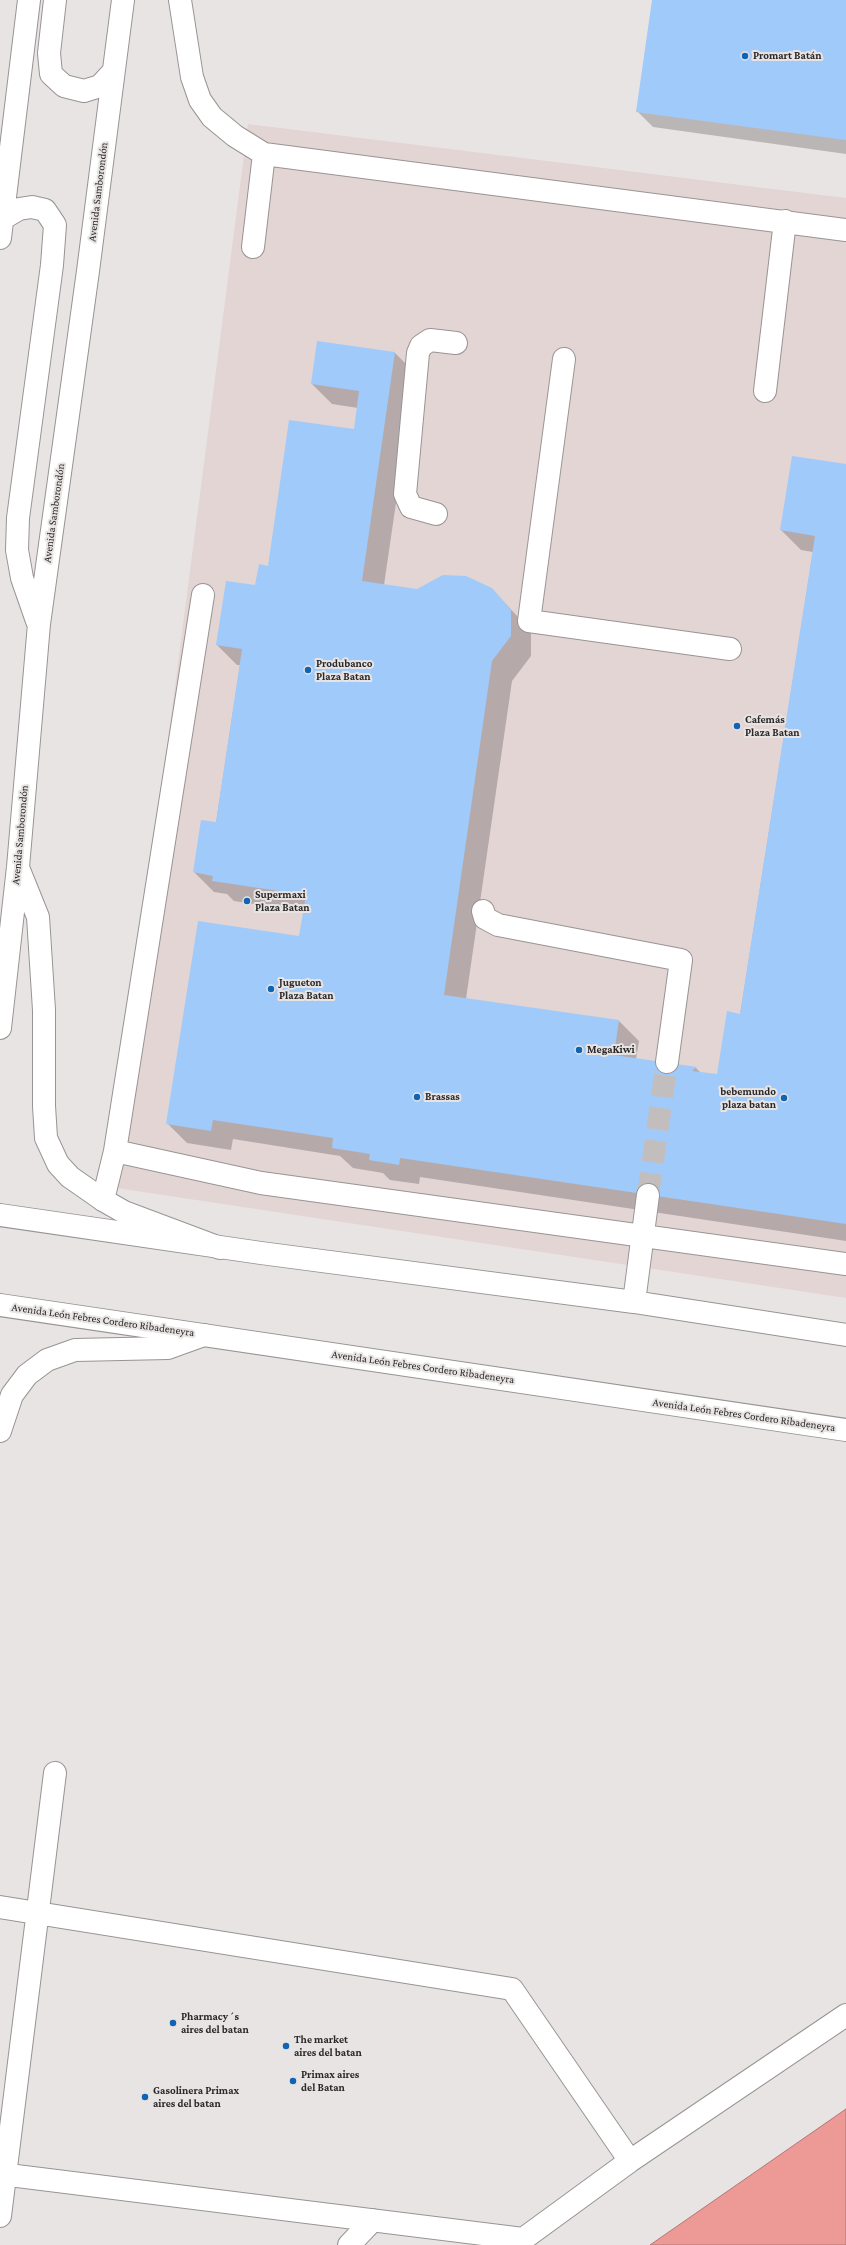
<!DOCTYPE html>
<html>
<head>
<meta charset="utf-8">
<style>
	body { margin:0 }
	canvas { display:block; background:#e9e4e4 }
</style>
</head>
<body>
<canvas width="846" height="2245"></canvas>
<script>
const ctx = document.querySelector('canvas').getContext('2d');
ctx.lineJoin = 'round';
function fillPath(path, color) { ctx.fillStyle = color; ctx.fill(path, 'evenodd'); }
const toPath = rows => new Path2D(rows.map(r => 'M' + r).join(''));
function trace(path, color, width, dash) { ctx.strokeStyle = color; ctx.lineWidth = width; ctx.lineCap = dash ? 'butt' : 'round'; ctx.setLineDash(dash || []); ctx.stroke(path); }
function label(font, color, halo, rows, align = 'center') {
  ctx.font = font + ' "Crimson Pro",serif'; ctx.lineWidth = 4; ctx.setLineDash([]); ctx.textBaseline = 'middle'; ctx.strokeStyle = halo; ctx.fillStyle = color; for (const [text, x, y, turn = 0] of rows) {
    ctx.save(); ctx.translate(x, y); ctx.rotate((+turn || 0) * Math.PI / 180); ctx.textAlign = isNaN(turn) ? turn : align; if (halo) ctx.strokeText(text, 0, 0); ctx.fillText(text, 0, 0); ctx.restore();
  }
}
const built = toPath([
	[248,124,846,198,846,1298,110,1187]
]);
const water = toPath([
	[846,2109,846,2245,650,2245,846,2109]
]);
const shadow = toPath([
	[653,0,846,0,846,154,653,127,637,111],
	[394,352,415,373,384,585,417,590,492,589,531,631,531,656,512,681,466,999,619,1021,639,1041,636,1059,696,1068,701,1073,718,1075,740,1015,813,552,801,550,781,530,846,465,846,1241,420,1177,419,1184,390,1180,383,1173,353,1168,340,1156,233,1139,231,1150,187,1143,167,1123,300,937,304,912,234,901,227,894,214,892,194,872,216,823,240,665,237,665,217,645,269,567,355,430,358,408,332,404,312,384]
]);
const building = toPath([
	[652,0,846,0,846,140,636,112],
	[317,341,395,352,362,581,417,589,443,575,466,576,492,588,511,610,511,636,492,661,444,995,619,1020,614,1055,697,1067,692,1071,717,1074,727,1011,740,1014,815,536,780,530,792,456,846,464,846,1224,400,1158,399,1165,369,1160,370,1154,332,1148,333,1138,213,1120,211,1131,166,1124,198,921,299,936,306,895,212,881,213,876,193,872,201,820,216,822,242,649,216,645,226,581,255,585,259,564,268,566,289,420,354,429,359,391,311,384]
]);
const minorTunnel = toPath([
	[648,1195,667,1062]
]);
const minor = toPath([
	[180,0,192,77,200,100,212,117,235,136,264,154],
	[253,247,264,154,846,230],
	[564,359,529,621,730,649],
	[765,391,785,221],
	[436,514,411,507,405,494,418,353,421,346,430,340,456,343],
	[203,595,115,1151,261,1183,846,1264],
	[483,911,485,918,498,925,681,960,667,1062],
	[103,1200,115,1151],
	[0,1215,261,1253,634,1302,846,1335],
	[634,1302,648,1195],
	[0,1305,846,1430],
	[0,1907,512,1989,630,2161],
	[0,2174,523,2239],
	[0,2216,55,1773],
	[349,2245,373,2220],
	[515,2245,630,2161,846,2015]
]);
const highway = toPath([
	[55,0,49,53,51,74,64,86,84,91,100,86,113,72],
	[2,219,19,209,32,207,45,210,55,225,52,265,18,518,17,550,22,578,37,621],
	[0,238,29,0],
	[19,870,38,917,44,1010,44,1106,46,1138,58,1164,70,1177,103,1200,124,1212,220,1248],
	[0,1028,18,867,39,624,88,271,123,0],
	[0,1431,12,1395,27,1375,47,1360,75,1350,168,1348,204,1335]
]);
const markers = [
	[745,56,4,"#0f65b3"],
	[308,670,4,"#0f65b3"],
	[737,726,4,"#0f65b3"],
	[247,901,4,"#0f65b3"],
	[271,989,4,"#0f65b3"],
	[579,1050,4,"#0f65b3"],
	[417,1097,4,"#0f65b3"],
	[784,1098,4,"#0f65b3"],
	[173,2023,4,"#0f65b3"],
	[286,2046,4,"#0f65b3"],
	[293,2081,4,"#0f65b3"],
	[145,2097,4,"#0f65b3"]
];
const poiNames = [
	["Promart Batán",753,56],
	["Produbanco",316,664],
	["Plaza Batan",316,677],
	["Cafemás",745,720],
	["Plaza Batan",745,733],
	["Supermaxi",255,895],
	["Plaza Batan",255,908],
	["Jugueton",279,983],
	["Plaza Batan",279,996],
	["MegaKiwi",587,1050],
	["bebemundo",776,1092,"right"],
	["plaza batan",776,1105,"right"],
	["Brassas",425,1097],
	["Pharmacy´s",181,2017],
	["aires del batan",181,2030],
	["The market",294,2040],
	["aires del batan",294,2053],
	["Primax aires",301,2075],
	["del Batan",301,2088],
	["Gasolinera Primax",153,2091],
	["aires del batan",153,2104]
];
const streetNames = [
	["Avenida Samborondón",98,192,-83],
	["Avenida Samborondón",54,513,-82],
	["Avenida Samborondón",20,835,-85],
	["Avenida León Febres Cordero Ribadeneyra",103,1320,8],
	["Avenida León Febres Cordero Ribadeneyra",423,1367,8],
	["Avenida León Febres Cordero Ribadeneyra",744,1415,8]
];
fillPath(built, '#e3d5d4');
fillPath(water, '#ed9995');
trace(water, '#b27774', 1);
fillPath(shadow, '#0003');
fillPath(building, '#a0cafa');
trace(minorTunnel, '#c3bebe', 22, [22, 11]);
trace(minor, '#999494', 24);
trace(highway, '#999494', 24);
trace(minor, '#fff', 22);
trace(highway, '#fff', 22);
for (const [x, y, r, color] of markers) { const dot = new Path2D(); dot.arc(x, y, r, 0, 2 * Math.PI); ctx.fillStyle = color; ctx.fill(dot); trace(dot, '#e9e4e4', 1.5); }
label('bold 11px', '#2a2828', '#e9e4e4', poiNames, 'left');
label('11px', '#2a2828', '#e9e4e4', streetNames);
</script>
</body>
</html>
